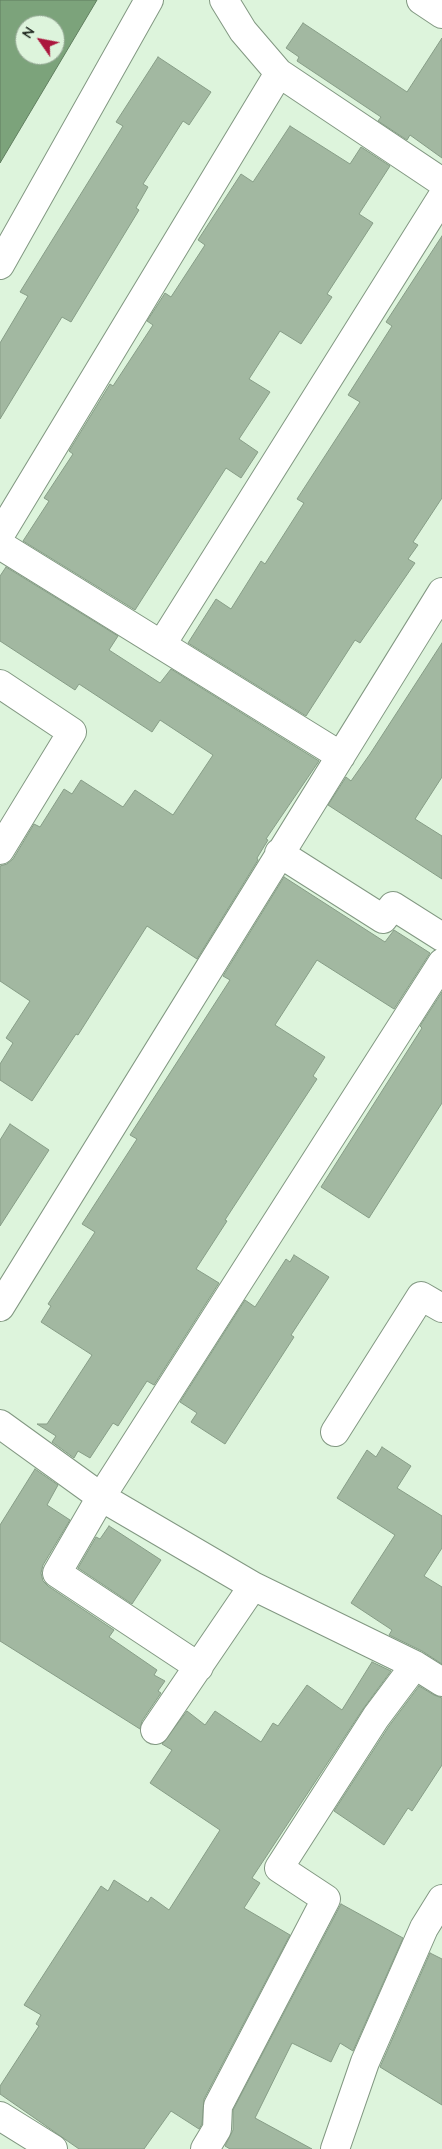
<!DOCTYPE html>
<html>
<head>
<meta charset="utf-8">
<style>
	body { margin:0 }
	#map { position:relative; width:442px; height:2149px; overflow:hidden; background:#ddf4dc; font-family:Quicksand,sans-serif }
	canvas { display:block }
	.north { position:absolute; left:15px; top:15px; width:50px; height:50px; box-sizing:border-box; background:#ddf4dc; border:1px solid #92a492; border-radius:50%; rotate:303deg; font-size:14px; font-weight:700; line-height:20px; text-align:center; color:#222b22 }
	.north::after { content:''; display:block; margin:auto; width:18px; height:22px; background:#ab163d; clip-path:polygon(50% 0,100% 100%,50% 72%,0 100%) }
</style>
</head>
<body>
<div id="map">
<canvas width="442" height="2149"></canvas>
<div class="north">N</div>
</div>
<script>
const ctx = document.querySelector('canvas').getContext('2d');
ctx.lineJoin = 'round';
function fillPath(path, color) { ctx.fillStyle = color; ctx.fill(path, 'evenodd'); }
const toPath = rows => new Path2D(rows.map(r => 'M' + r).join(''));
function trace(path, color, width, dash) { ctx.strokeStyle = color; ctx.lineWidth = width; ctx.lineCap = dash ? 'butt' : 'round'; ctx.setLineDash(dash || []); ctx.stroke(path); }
const water = toPath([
	[0,0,97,0,0,163,0,0],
	[25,25,55,25,55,55,25,55,25,25]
]);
const building = toPath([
	[303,23,407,92,442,38,442,158,410,135,407,140,378,121,381,117,297,61,299,57,286,48,303,23],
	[158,57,211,92,189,125,183,121,143,184,148,187,136,208,139,210,71,322,62,317,0,419,0,343,28,296,20,292,123,126,116,122,158,57],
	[290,126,350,164,361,147,390,166,359,214,373,223,327,294,332,297,301,344,280,331,249,379,270,392,239,439,258,452,241,478,226,468,135,610,23,541,49,501,44,498,73,454,69,451,110,384,113,386,153,325,147,321,158,304,165,293,171,297,205,245,198,240,241,174,253,182,290,126],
	[442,236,442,498,413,542,418,545,408,559,415,563,360,643,355,640,306,716,188,643,216,599,231,609,261,561,265,564,304,503,297,499,360,402,348,395,392,326,386,322,442,236],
	[6,567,118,636,109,650,160,683,171,669,319,761,266,839,268,840,257,858,258,860,197,959,147,926,78,1035,76,1034,32,1101,0,1080,0,1064,13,1043,6,1038,30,1001,0,981,0,866,7,864,13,859,34,824,40,827,64,789,72,794,81,780,123,807,135,790,173,815,213,755,160,720,152,732,79,684,75,690,0,641,0,576,6,567],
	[442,643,442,777,415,819,442,836,442,879,328,805,346,777,351,781,370,754,442,643],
	[284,877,385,942,394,930,430,953,394,1009,317,960,275,1025,325,1057,313,1076,317,1079,225,1220,227,1221,196,1269,219,1283,154,1385,147,1381,118,1426,113,1423,90,1458,78,1451,74,1458,52,1442,56,1436,37,1424,47,1424,92,1355,41,1322,51,1306,48,1304,95,1232,82,1224,137,1139,130,1135,230,980,223,976,284,877],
	[442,992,442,1103,369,1218,321,1187,422,1028,420,1026,442,992],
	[10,1124,49,1150,0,1226,0,1140,10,1124],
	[294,1255,329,1277,291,1335,294,1337,225,1444,191,1422,197,1413,180,1402,245,1300,255,1307,286,1259,290,1262,294,1255],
	[382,1447,411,1466,397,1488,442,1516,442,1548,424,1576,442,1587,442,1664,422,1651,389,1635,392,1630,351,1603,395,1535,337,1498,367,1450,376,1457,382,1447],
	[35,1469,58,1485,47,1505,70,1520,43,1565,41,1573,43,1581,48,1586,114,1630,109,1637,157,1670,154,1675,165,1681,158,1691,161,1693,142,1721,140,1729,0,1641,0,1525,35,1469],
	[109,1526,161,1560,132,1604,78,1568,96,1537,100,1539,109,1526],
	[372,1662,391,1671,363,1709,252,1878,260,1883,244,1908,290,1935,204,2099,202,2124,199,2129,171,2111,144,2149,79,2149,0,2094,0,2086,39,2026,36,2024,41,2015,24,2005,101,1886,108,1891,114,1880,148,1902,151,1897,169,1910,220,1830,150,1783,172,1750,162,1744,187,1711,205,1725,215,1711,261,1742,273,1723,278,1726,307,1685,342,1710,372,1662],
	[419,1686,434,1695,442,1698,442,1765,412,1811,408,1808,384,1845,334,1811,389,1726,419,1686],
	[341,1904,403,1938,353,2051,340,2043,331,2062,292,2043,255,2118,312,2149,230,2149,225,2146,233,2130,233,2110,341,1904],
	[430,1953,442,1959,442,2105,380,2067,430,1953]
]);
const street = toPath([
	[224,0,243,31,279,73,442,182],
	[421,0,442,14],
	[0,265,149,0],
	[0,535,279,73],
	[0,545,341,756],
	[162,644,442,197],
	[0,684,72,732,0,850],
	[279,853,383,919,393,906,442,937],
	[0,1307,442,592],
	[0,1424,101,1497,253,1586,415,1665,442,1682],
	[335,1432,421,1296,442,1308],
	[199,1667,57,1573,101,1497,442,963],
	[155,1730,253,1586],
	[0,2116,53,2149],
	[205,2149,217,2129,218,2106,326,1899,279,1868,376,1717,415,1665],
	[335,2149,365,2062,424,1928,442,1899]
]);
fillPath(water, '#7ca37b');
trace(water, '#617f60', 1);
fillPath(building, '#a2b8a1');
trace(building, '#879d87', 1);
trace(street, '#829882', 30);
trace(street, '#fff', 28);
</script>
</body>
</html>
